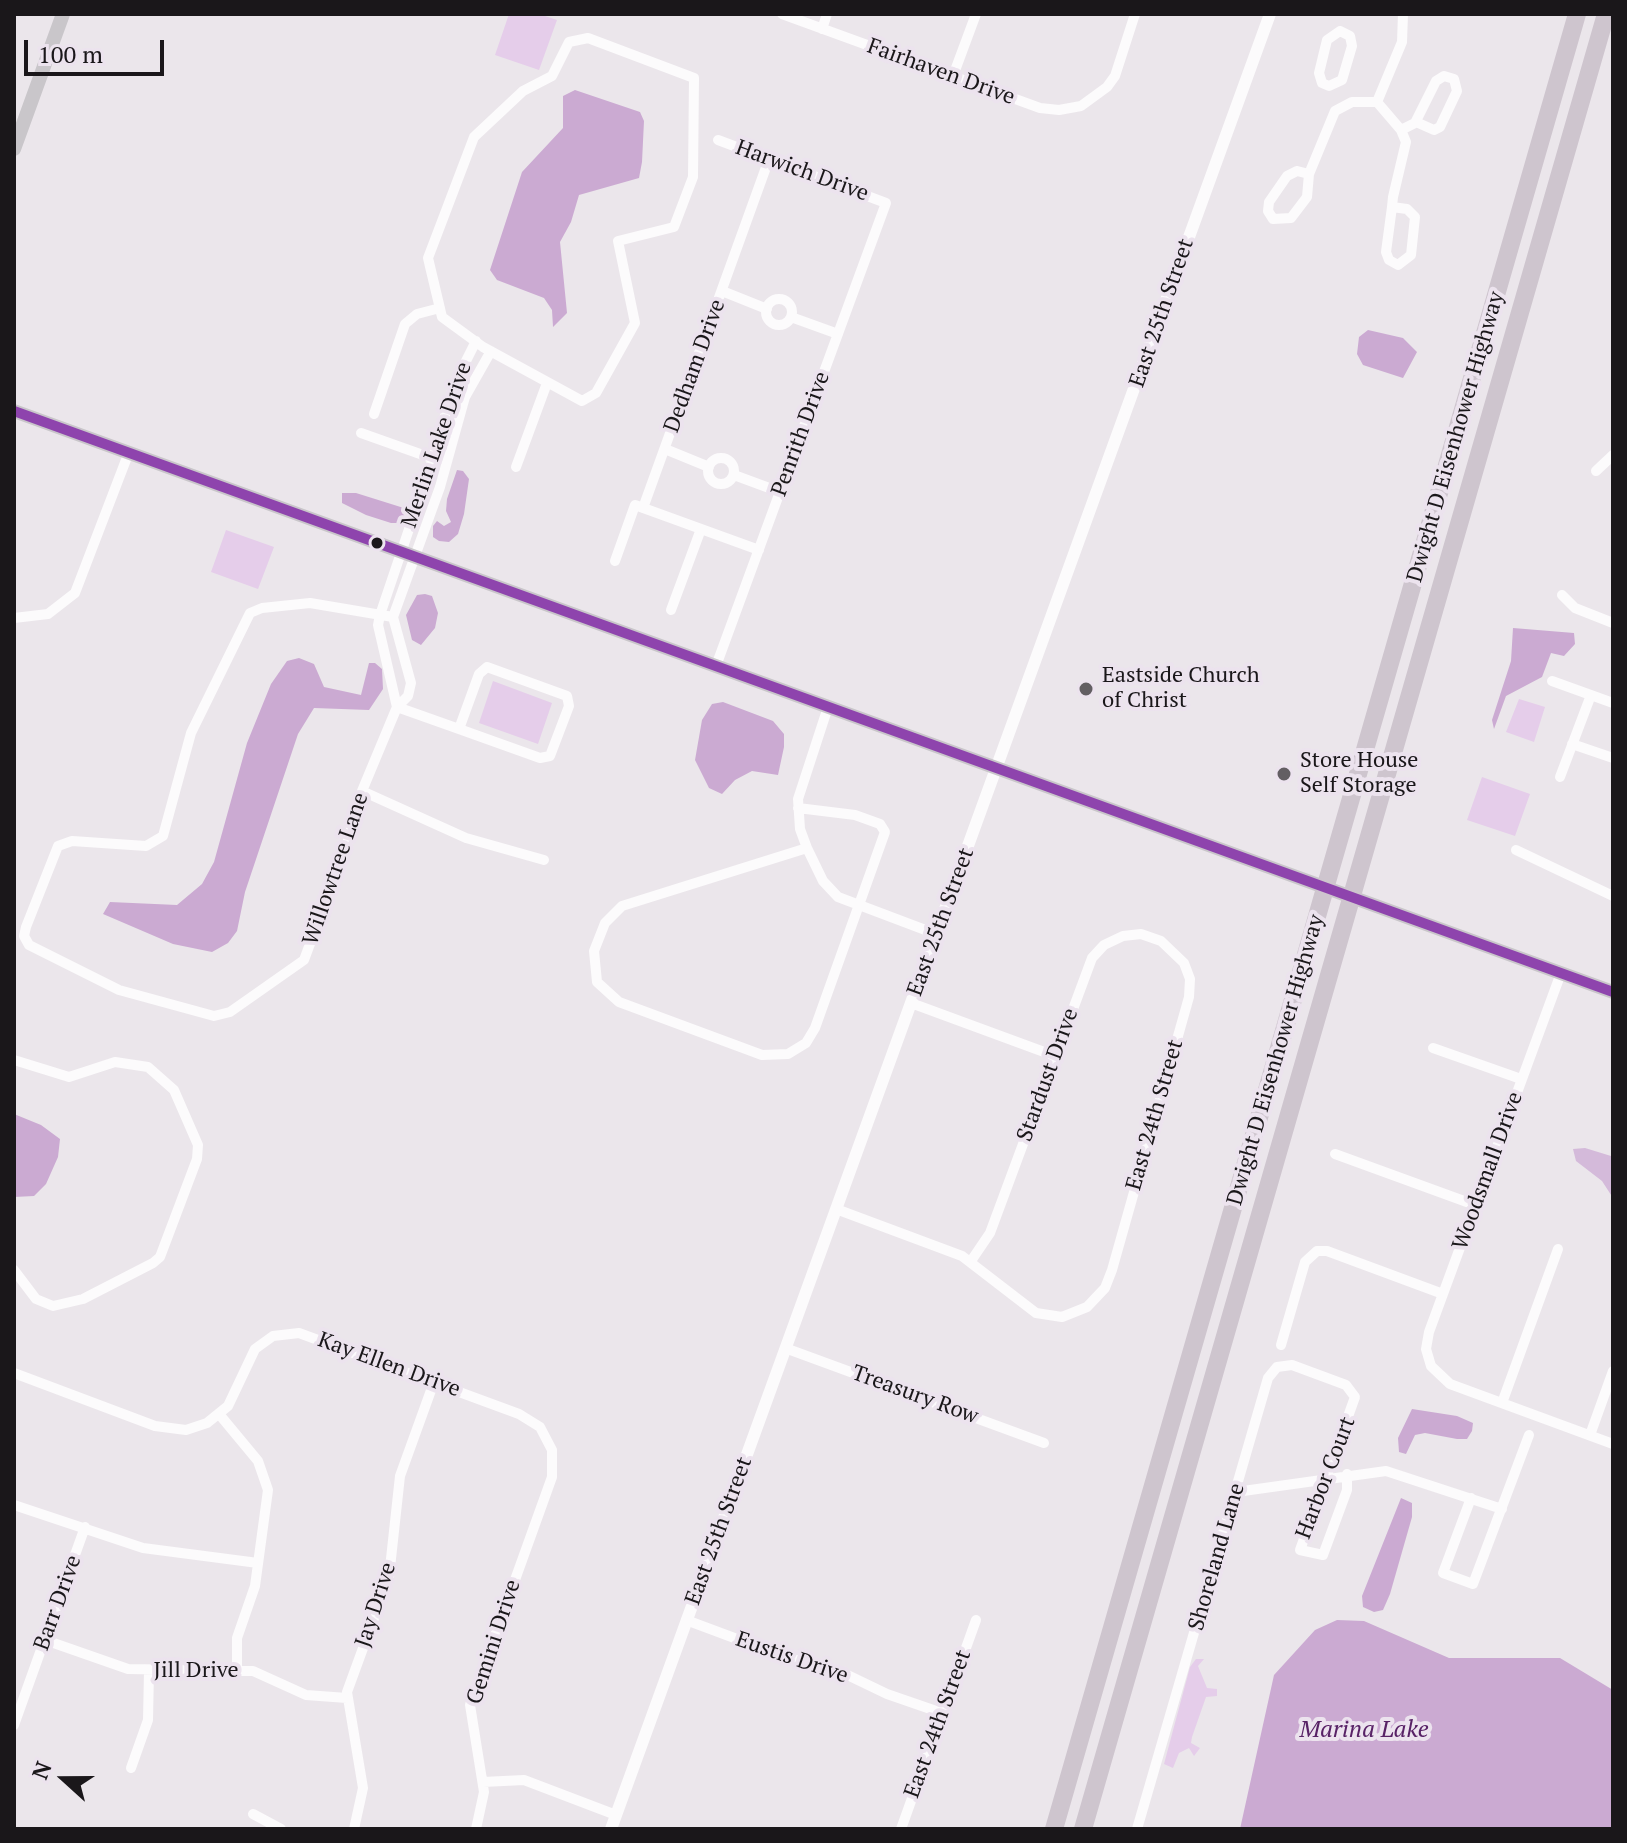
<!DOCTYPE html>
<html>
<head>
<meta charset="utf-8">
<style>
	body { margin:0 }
	#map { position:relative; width:1627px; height:1843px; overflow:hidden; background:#ebe6eb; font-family:"PT Serif",serif }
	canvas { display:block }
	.frame { position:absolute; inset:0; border:16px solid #1a171a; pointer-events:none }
	.north { position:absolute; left:24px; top:1739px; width:80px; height:80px; -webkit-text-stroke:6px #ece3ee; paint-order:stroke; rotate:291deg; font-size:22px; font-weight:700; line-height:32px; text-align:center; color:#1a171a }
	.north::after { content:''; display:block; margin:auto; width:28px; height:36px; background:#1a171a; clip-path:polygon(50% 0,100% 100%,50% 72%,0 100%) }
	.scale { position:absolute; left:24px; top:40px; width:140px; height:36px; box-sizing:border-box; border:4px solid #1a171a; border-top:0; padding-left:10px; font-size:24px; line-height:28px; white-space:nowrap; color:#1a171a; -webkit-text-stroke:6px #ece3ee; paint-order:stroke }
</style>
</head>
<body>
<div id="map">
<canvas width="1627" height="1843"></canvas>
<div class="frame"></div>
<div class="north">N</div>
<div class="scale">100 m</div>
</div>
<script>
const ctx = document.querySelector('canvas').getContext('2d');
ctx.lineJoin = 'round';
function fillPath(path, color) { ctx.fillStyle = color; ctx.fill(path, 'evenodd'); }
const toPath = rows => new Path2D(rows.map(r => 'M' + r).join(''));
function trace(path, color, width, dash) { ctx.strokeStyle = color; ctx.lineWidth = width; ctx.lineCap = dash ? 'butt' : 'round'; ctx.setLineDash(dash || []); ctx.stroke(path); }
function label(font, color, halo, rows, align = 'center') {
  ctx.font = font + ' "PT Serif",serif'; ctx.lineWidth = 8; ctx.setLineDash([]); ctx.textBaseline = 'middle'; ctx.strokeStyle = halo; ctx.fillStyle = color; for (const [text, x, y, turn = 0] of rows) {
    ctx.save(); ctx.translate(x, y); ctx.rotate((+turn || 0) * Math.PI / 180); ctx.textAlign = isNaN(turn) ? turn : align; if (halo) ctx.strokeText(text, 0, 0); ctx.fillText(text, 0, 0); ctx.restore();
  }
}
const green = toPath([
	[509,14,539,14,557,20,539,70,495,55],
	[226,530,274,547,258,589,211,572],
	[493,681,552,703,538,744,479,723],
	[1519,699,1545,707,1534,742,1506,732],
	[1482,777,1530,794,1515,836,1467,820],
	[1196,1659,1204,1659,1198,1666,1207,1688,1217,1689,1217,1696,1206,1697,1192,1737,1191,1743,1200,1748,1194,1756,1189,1748,1179,1753,1173,1768,1164,1764,1190,1667]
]);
const forest = toPath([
	[1585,1148,1611,1156,1613,1153,1613,1198,1602,1181,1576,1161,1573,1149]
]);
const water = toPath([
	[575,90,640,112,644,121,642,162,639,178,579,195,571,222,560,242,567,313,553,327,552,310,544,298,497,280,490,270,522,172,563,128,563,96],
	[1368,330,1403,338,1417,352,1403,378,1363,365,1357,354,1359,337],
	[457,470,463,471,469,479,464,514,458,534,449,542,439,541,433,537,433,526,437,521,444,526,451,522,446,511,447,499],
	[342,493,356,493,407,509,407,515,399,523,391,523,366,515,342,503],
	[425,594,432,596,438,613,435,628,421,645,412,640,406,615,417,595],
	[1513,628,1574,633,1575,644,1564,656,1551,653,1542,677,1506,696,1494,729,1492,720,1511,661],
	[299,658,314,664,324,687,361,695,369,663,375,663,382,669,383,689,369,710,314,708,298,734,245,892,237,931,228,943,212,952,173,944,103,914,110,902,177,905,202,884,214,862,247,743,271,684,287,661],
	[723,702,773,721,784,734,784,747,778,775,752,771,735,780,722,794,709,788,695,760,702,720,712,704],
	[14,1114,41,1125,60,1139,58,1157,46,1184,34,1196,14,1197],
	[1412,1409,1457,1416,1473,1423,1472,1431,1467,1439,1457,1439,1425,1433,1415,1435,1406,1454,1399,1452,1398,1438],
	[1401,1498,1412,1503,1412,1517,1390,1594,1383,1610,1374,1612,1363,1607,1362,1596],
	[1337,1620,1364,1621,1449,1658,1560,1658,1613,1690,1613,1829,1240,1829,1274,1675,1315,1630]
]);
const minor = toPath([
	[782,14,1040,108,1059,110,1081,106,1107,87,1115,76,1135,14],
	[822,29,827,14],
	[1340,31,1350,36,1352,46,1342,80,1329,86,1322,83,1319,73,1327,40,1340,31],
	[588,38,694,78,693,177,674,227,618,241,635,323,596,393,582,401,483,347,442,317,428,258,474,137,523,91,552,76,569,42,588,38],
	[953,76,976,14],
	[1401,130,1415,123,1436,81,1444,76,1454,79,1457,91,1440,127,1434,130,1416,122],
	[1297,171,1309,174,1307,197,1291,218,1273,219,1268,211,1269,202,1287,176,1297,171],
	[1309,174,1335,111,1352,102,1377,102],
	[1392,207,1407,209,1415,217,1411,255,1398,265,1389,260,1386,252,1392,207,1393,197,1406,142,1401,130,1377,102,1402,42,1403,14],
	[722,291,767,309],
	'766 312a13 13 0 1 1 26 0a13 13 0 1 1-26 0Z',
	[791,317,838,334],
	[374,414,405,324,417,314,440,308],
	[361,433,437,460],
	[665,449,709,467],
	'708 471a13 13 0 1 1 26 0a13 13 0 1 1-26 0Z',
	[516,467,547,383],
	[1596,471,1613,455],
	[734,475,780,492],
	[643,508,769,159],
	[615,561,635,505,759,550],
	[1562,595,1575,608,1613,623],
	[671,610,701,529],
	[393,617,310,603,262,608,250,613,191,733,163,836,146,846,72,841,58,846,26,927,24,936,29,945,119,990,214,1016,230,1012,304,960,346,847,362,791,397,707,408,696,411,683,393,617,440,487,465,397,491,351],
	[14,618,48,614,75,593,129,452],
	[716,666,886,203,718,140],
	[487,667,567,696,569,706,550,756,540,758,459,729,479,674,487,667],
	[1552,681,1613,703],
	[397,707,378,625,380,615,433,458,453,387,476,341],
	[397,707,459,729],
	[828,707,798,799,800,829,807,848,823,881,838,897,936,934],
	[1572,744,1613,758],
	[1560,777,1591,695],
	[362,791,466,838,544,860],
	[798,808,855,815,880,824,885,832,815,1028,806,1043,788,1054,762,1055,619,1002,597,982,594,951,605,923,622,906,807,848],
	[1516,850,1613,896],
	[1561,973,1429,1332,1426,1349,1431,1366,1450,1384,1613,1444],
	[911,1003,1055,1056],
	[1433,1048,1521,1079],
	[14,1060,69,1077,115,1062,148,1067,174,1090,198,1145,197,1159,160,1257,153,1263,83,1299,53,1306,36,1299,14,1270],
	[1335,1154,1475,1205],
	[836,1209,962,1256,1036,1313,1062,1317,1087,1307,1105,1288,1112,1270,1189,997,1190,979,1184,963,1161,941,1141,934,1123,936,1104,945,1092,958,990,1233,971,1261],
	[1281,1345,1305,1262,1317,1251,1327,1251,1443,1294],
	[785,1348,1044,1443],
	[14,1373,155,1426,186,1430,207,1423,228,1406,255,1349,273,1336,299,1333,519,1414,540,1427,552,1450,552,1477,470,1705,484,1792,476,1829],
	[1502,1403,1558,1249],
	[219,1414,258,1461,268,1490,255,1586,237,1638,237,1671],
	[1590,1435,1613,1371],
	[1236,1492,1386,1471,1502,1509],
	[1471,1498,1443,1573,1473,1584,1529,1435],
	[14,1505,143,1548,258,1563],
	[686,1620,788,1658,835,1669,887,1694,942,1713],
	[45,1640,128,1669,253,1671,306,1695,347,1698],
	[14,1725,85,1527],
	[131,1768,148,1720,149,1671],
	[483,1782,524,1780,616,1815],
	[253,1814,281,1829],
	[354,1829,363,1788,347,1692,389,1577,400,1476,434,1382],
	[901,1829,976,1620],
	[1137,1829,1268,1378,1277,1367,1292,1365,1346,1385,1355,1397,1300,1550,1323,1555,1347,1490,1347,1474]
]);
const tertiary = toPath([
	[611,1829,1270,14]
]);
const secondary = toPath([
	[14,149,63,14],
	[14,411,1613,992]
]);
const motorway = toPath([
	[1054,1829,1577,14],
	[1083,1829,1606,14]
]);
const bus1 = toPath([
	[14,411,1613,992]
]);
const markers = [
	[377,543,7,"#1a171a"],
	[1086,689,8,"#635f63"],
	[1284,774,8,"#635f63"]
];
const streetNames = [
	["Fairhaven Drive",941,72,20],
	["Harwich Drive",802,171,20],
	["East 25th Street",1162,313,-71],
	["Dedham Drive",695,366,-70],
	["Penrith Drive",801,434,-70],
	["Dwight D Eisenhower Highway",1456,437,-74],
	["Merlin Lake Drive",437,445,-71],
	["Willowtree Lane",336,869,-71],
	["East 25th Street",941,922,-70],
	["Dwight D Eisenhower Highway",1276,1060,-74],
	["Stardust Drive",1048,1075,-70],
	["East 24th Street",1155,1115,-74],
	["Woodsmall Drive",1488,1171,-70],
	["Kay Ellen Drive",389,1365,20],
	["Treasury Row",915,1395,20],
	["Harbor Court",1326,1478,-69],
	["East 25th Street",719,1531,-70],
	["Shoreland Lane",1217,1557,-74],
	["Barr Drive",58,1603,-70],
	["Jay Drive",376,1605,-72],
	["Gemini Drive",494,1642,-72],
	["Eustis Drive",792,1658,19],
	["Jill Drive",196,1671],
	["East 24th Street",938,1724,-70]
];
const poiNames = [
	["Eastside Church",1102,676],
	["of Christ",1102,701],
	["Store House",1300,761],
	["Self Storage",1300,786]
];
const waterNames = [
	["Marina Lake",1364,1730]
];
fillPath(green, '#e5cdea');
fillPath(forest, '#d4bada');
fillPath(water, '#cbaad2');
trace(minor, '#fcfbfc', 10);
trace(tertiary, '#fcfbfc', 12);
trace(secondary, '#c9c6ca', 14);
trace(motorway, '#cec5ce', 18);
trace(bus1, '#8e44ad', 10);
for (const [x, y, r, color] of markers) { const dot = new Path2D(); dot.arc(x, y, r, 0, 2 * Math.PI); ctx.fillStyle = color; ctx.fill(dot); trace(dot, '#ece3ee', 3); }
label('22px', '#1a171a', '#ece3ee', streetNames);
label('22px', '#1a171a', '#ece3ee', poiNames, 'left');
label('italic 24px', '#582266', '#ece3ee', waterNames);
</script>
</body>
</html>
